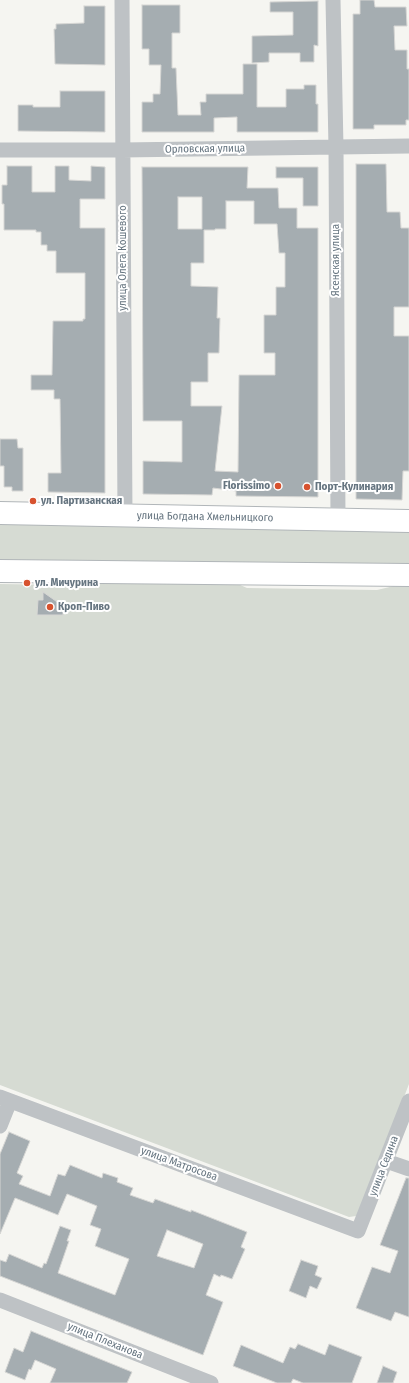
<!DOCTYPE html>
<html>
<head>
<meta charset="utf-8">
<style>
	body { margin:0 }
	canvas { display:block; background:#f5f5f1 }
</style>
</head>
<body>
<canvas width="409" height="1383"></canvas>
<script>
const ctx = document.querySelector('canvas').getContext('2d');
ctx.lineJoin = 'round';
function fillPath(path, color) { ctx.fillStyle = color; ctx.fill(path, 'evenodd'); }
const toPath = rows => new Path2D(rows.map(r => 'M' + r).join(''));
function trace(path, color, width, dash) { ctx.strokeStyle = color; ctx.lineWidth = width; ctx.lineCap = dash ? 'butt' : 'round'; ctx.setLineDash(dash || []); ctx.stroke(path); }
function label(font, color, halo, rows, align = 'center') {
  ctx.font = font + ' "Fira Sans Condensed",sans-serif'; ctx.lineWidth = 4; ctx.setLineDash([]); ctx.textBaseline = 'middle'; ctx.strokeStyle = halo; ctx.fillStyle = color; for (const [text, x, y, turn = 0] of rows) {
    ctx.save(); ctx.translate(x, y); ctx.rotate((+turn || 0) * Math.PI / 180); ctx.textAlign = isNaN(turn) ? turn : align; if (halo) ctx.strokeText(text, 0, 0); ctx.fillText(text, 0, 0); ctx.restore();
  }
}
const green = toPath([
	[0,523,409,532,409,565,0,562],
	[68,580,231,581,247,588,377,590,394,586,409,586,409,1084,360,1211,356,1216,349,1217,0,1085,0,584,64,585]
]);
const building = toPath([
	[360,0,374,0,375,7,406,7,407,26,394,26,395,50,407,50,407,69,409,69,409,120,406,120,406,125,374,125,374,129,353,129,353,14,360,14,360,0],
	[318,1,318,46,314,45,314,62,300,62,300,53,269,53,269,62,252,63,252,36,293,35,293,12,270,12,270,2,318,1],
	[142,5,180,5,180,33,172,33,172,68,176,68,178,115,201,115,200,102,206,102,206,94,243,94,243,64,257,64,257,107,286,107,286,89,304,89,304,85,316,85,316,104,318,104,318,132,237,132,237,117,214,118,214,132,142,132,142,102,153,102,153,94,160,94,161,65,149,65,149,49,142,49,142,5],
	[84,6,105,6,105,65,55,64,54,29,56,29,56,24,84,23,84,6],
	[60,91,105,91,105,132,18,131,18,105,33,105,33,107,60,107,60,91],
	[356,164,386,164,387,212,400,212,401,228,409,228,409,307,394,307,394,336,409,336,409,471,403,471,402,500,356,499,356,164],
	[7,166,32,166,32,192,55,192,55,166,69,166,69,180,91,181,91,166,105,167,105,199,80,199,80,228,105,228,105,493,48,492,48,473,61,473,60,399,54,399,54,390,31,390,31,375,52,375,53,321,83,321,83,319,85,319,85,273,56,273,56,251,47,251,47,245,41,245,41,232,36,232,36,230,4,230,4,204,2,204,2,185,7,185,7,166],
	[142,167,248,167,247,188,278,188,279,208,297,208,297,228,318,228,318,497,236,496,236,491,213,488,212,495,143,494,143,461,182,462,182,421,143,421,142,167],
	[178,197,202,197,202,229,178,229,178,197],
	[226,201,254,201,254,224,277,224,279,253,285,253,285,287,276,287,276,315,264,315,264,353,275,353,275,375,239,375,238,472,215,471,222,406,191,406,191,382,208,382,208,353,219,353,220,318,217,318,218,287,191,286,191,263,204,263,204,230,215,230,215,229,226,229,226,201],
	[276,167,318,167,318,206,303,206,303,178,276,178,276,167],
	[0,439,17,439,18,448,23,448,23,491,12,491,12,487,4,487,4,466,0,466,0,439],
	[43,592,63,606,63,615,37,615,38,600,43,600,43,592],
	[9,1132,30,1141,17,1173,23,1176,19,1184,50,1196,58,1174,65,1176,70,1165,102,1178,103,1173,118,1178,117,1182,133,1188,130,1195,153,1203,155,1199,191,1212,191,1210,247,1232,241,1247,245,1249,232,1279,221,1275,220,1277,214,1274,206,1295,223,1302,203,1355,0,1276,0,1260,6,1262,9,1254,42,1268,44,1263,46,1264,60,1226,71,1230,67,1241,69,1241,58,1273,115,1295,129,1259,95,1246,101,1229,90,1225,97,1206,67,1194,58,1215,15,1198,0,1234,0,1154,9,1132],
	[167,1230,203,1244,194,1268,157,1256,167,1230],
	[406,1178,409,1178,409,1317,395,1312,391,1321,356,1308,372,1267,390,1273,398,1251,380,1245,406,1178],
	[301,1260,318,1266,315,1275,322,1278,317,1289,310,1286,306,1298,289,1291,301,1260],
	[31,1331,132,1372,127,1383,50,1383,56,1369,35,1360,31,1370,29,1369,25,1380,5,1372,14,1348,23,1352,31,1331],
	[298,1344,325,1355,329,1344,362,1357,352,1383,303,1383,293,1379,291,1383,277,1383,233,1366,241,1345,283,1363,290,1347,295,1349,298,1344],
	[383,1366,397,1372,393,1383,377,1383,383,1366]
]);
const street = toPath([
	[122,0,125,516],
	[333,0,336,147,338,520],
	[0,150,122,150,409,146],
	[0,1097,358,1231,409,1101],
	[0,1126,10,1101],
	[386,1161,409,1169],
	[0,1300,211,1383]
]);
const secondary = toPath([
	[0,513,409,521],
	[0,571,409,575]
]);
const markers = [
	[278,486,4,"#d7522f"],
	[307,487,4,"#d7522f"],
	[33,501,4,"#d7522f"],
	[27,583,4,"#d7522f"],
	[50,607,4,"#d7522f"]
];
const streetNames = [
	["Орловская улица",205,149,-1],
	["улица Олега Кошевого",123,258,-90],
	["Ясенская улица",336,260,-90],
	["улица Богдана Хмельницкого",205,517,1],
	["улица Матросова",179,1164,20],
	["улица Седина",384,1166,-69],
	["улица Плеханова",105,1341,22]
];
const poiNames = [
	["Florissimo",270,486,"right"],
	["Порт-Кулинария",315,487],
	["ул. Партизанская",41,501],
	["ул. Мичурина",35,583],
	["Кроп-Пиво",58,607]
];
fillPath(green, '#d6dbd3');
fillPath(building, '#a5adb1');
trace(building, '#d6d6d4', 1);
trace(secondary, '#b1b6b9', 24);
trace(street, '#bec2c5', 15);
trace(secondary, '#fff', 22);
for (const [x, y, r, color] of markers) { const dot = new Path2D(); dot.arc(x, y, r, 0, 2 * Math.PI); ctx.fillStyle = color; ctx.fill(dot); trace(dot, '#fff', 1.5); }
label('11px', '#667580', '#fff', streetNames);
label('bold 11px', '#667580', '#fff', poiNames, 'left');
</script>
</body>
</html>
